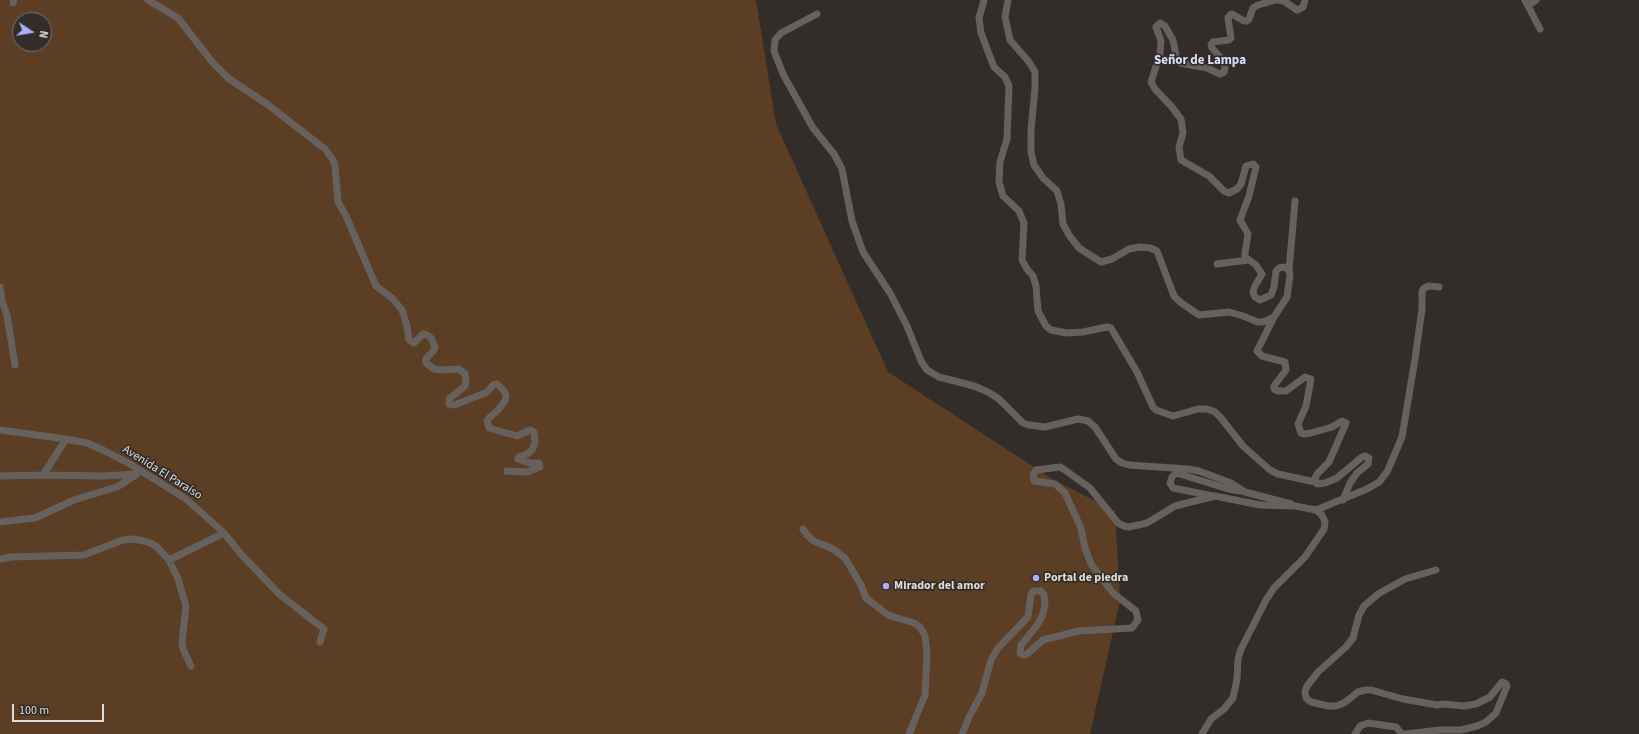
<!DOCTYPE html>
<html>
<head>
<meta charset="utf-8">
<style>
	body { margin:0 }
	#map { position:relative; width:1639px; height:734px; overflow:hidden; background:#322d29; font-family:"Source Sans 3",sans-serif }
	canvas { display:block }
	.north { position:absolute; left:12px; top:12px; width:40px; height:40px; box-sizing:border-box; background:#322d29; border:1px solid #77736f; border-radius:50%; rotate:102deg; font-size:11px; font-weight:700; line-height:16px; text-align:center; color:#dedbd9 }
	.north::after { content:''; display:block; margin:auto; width:14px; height:18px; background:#aaaffb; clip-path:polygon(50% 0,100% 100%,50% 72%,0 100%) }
	.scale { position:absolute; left:12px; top:704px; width:92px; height:18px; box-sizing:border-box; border:2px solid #dedbd9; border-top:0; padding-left:5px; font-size:12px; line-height:14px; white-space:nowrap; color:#dedbd9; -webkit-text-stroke:3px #322d29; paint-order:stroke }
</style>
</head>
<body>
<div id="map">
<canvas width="1639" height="734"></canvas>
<div class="north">N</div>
<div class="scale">100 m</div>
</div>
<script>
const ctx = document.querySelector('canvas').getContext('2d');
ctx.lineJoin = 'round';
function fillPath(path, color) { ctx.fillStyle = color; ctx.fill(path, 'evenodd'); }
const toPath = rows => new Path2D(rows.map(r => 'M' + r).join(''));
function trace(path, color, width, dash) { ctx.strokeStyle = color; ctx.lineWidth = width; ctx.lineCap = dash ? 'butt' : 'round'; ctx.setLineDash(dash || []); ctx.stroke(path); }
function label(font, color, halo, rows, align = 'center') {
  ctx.font = font + ' "Source Sans 3",sans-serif'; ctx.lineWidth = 3.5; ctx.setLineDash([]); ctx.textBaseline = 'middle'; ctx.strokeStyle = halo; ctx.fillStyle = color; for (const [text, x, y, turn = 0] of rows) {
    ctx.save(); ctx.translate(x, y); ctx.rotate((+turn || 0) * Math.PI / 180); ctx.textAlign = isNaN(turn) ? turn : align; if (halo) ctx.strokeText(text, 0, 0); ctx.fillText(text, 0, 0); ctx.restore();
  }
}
const green = toPath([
	[0,0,756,0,776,124,888,372,1054,480,1115,511,1120,601,1090,734,0,734],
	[20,20,44,20,44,44,20,44]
]);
const minor = toPath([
	[148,0,178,18,213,63,228,78,267,104,325,149,333,160,335,166,338,202,346,216,376,286,392,298,402,310,407,326,409,340,414,343,423,334,427,335,431,338,435,347,434,350,426,359,426,363,434,369,443,370,459,369,465,374,466,382,465,386,449,399,449,404,454,405,480,395,487,392,493,385,497,384,504,391,506,396,505,401,498,410,489,418,487,421,489,428,517,436,530,430,534,432,535,442,532,450,527,454,519,457,518,459,529,463,539,463,540,467,527,472,507,471],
	[984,0,979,18,981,33,994,67,1005,77,1009,86,1007,139,1000,162,999,182,1003,196,1019,211,1024,223,1022,260,1027,269,1033,276,1036,286,1038,311,1046,326,1051,330,1067,333,1083,332,1107,327,1111,328,1137,372,1153,407,1156,410,1173,416,1198,409,1207,409,1215,412,1221,418,1243,446,1270,470,1278,474,1315,482],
	[1008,0,1005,17,1010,40,1029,62,1035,72,1035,88,1031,130,1031,152,1034,165,1043,178,1057,191,1061,204,1063,224,1069,235,1079,248,1101,262,1112,259,1129,249,1140,247,1150,248,1157,251,1174,296,1180,302,1199,315,1229,312,1243,316,1258,322,1263,322,1274,317],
	[1276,0,1258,5,1253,8,1249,19,1247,21,1244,21,1232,14,1230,15,1228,18,1231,38,1229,40,1213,42,1211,45,1212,48,1223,60,1225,67,1224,72,1220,74,1207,68,1180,63,1177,61,1173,40,1165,26,1160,23,1156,27,1161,41,1160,54,1151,82,1155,89,1171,106,1181,119,1183,133,1179,147,1181,160,1209,176,1224,191,1229,193,1237,189,1241,184,1246,166,1253,164,1256,167,1249,196,1240,220,1248,234,1245,253,1245,257,1256,265,1262,274,1255,286,1253,292,1255,297,1260,300,1271,295,1274,287,1276,271,1279,268,1284,267,1289,270,1290,275,1287,297,1274,317,1257,351,1262,356,1285,362,1286,370,1274,386,1274,389,1278,391,1286,391,1305,377,1311,379,1306,406,1298,424,1301,433,1304,434,1311,433,1332,427,1342,421,1346,423,1329,462,1318,473,1315,478,1317,484,1325,483,1337,478,1362,457,1365,456,1369,458,1368,464,1357,473,1350,483,1343,500],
	[1278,0,1284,1,1297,10,1303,7,1305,0],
	[1525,0,1540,29],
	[13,3,14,0],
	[1528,6,1536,0],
	[817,14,781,33,775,40,774,51,783,74,813,128,834,154,842,169,852,221,863,252,890,293,907,326,921,361,927,370,939,377,974,386,988,392,999,399,1023,423,1029,425,1045,427,1078,419,1088,421,1095,427,1116,459,1122,463,1129,465,1188,469,1199,471,1231,483,1245,492,1291,504],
	[1217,264,1248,260],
	[1289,270,1295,201],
	[0,287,2,301,7,315,15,365],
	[0,430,66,439,87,443,105,451,130,464,186,499,224,533,241,554,279,594,324,629,320,642],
	[43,475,66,439],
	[0,476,43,475,103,476,137,474],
	[1213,496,1173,488,1170,483,1172,477,1176,473,1180,474,1228,489,1240,491],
	[0,522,35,518,74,500,117,487,137,474],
	[803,529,807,535,814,541,833,549,845,558,861,585,866,598,888,615,914,623,920,627,925,636,927,653,925,695,909,734],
	[0,559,11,557,84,555,123,540,134,539,148,542,156,546,169,560,178,579,186,606,182,642,183,649,191,666],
	[169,560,224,533],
	[962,734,969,717,982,693,991,660,998,648,1028,617,1031,595,1033,591,1041,591,1044,595,1045,604,1043,614,1038,624,1021,645,1020,653,1023,655,1027,654,1043,640,1079,631,1132,628,1138,620,1136,611,1113,593,1091,564,1085,548,1081,528,1065,493,1055,484,1034,481,1033,475,1036,470,1060,467,1065,470,1090,488,1118,523,1124,526,1129,527,1147,523,1175,506,1215,496,1260,505,1295,506,1316,510,1367,489,1379,482,1387,472,1402,437,1415,359,1422,309,1422,292,1423,289,1428,286,1439,287],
	[1202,734,1211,719,1224,709,1233,698,1237,679,1238,659,1241,649,1266,600,1274,588,1305,557,1324,529,1325,522,1322,515,1316,510],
	[1355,734,1360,726,1368,723,1396,727,1402,734],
	[1406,734,1440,730,1461,730,1477,726,1486,722,1496,713,1507,686,1506,684,1502,682,1490,697,1476,704,1464,706,1443,704,1437,705,1403,699,1371,690,1366,690,1358,692,1344,703,1336,706,1328,706,1311,702,1306,698,1305,692,1307,686,1318,672,1346,647,1353,638,1359,615,1364,606,1378,594,1405,579,1436,570]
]);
const markers = [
	[1036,578,4,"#aaaffb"],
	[886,586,4,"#aaaffb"]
];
const streetNames = [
	["Avenida El Paraíso",162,473,32]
];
const poiNames = [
	["Portal de piedra",1044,578],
	["Mirador del amor",894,586]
];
const neighbourhoodNames = [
	["Señor de Lampa",1200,61]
];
fillPath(green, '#5b3e24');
trace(minor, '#66615c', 7);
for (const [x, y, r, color] of markers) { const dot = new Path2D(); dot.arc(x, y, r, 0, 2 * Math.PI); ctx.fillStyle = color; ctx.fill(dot); trace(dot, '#322d29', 1.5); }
label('12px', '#dedbd9', '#322d29', streetNames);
label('bold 12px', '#dedbd9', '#322d29', poiNames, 'left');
label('bold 13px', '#dbdefb', '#322d29', neighbourhoodNames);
</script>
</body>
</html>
